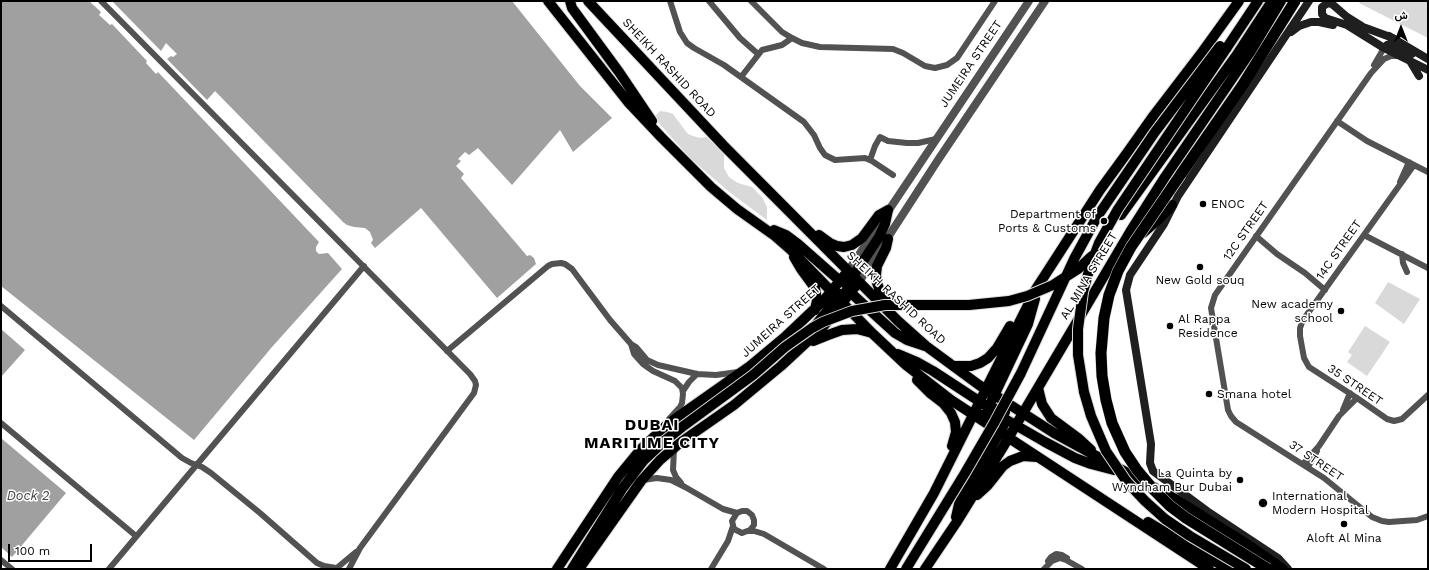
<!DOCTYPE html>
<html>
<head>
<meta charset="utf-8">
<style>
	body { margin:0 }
	#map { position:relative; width:1429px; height:570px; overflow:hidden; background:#fff; font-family:"Work Sans",Vazirmatn,sans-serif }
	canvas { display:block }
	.frame { position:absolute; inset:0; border:2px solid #000; pointer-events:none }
	.north { position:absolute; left:1381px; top:8px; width:40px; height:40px; -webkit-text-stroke:3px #fff; paint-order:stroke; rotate:0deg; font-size:11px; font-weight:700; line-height:16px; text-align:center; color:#000 }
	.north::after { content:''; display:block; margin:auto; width:14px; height:18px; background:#000; clip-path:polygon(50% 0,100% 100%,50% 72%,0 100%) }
	.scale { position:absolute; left:8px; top:544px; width:84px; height:18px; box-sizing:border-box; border:2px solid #000; border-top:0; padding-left:5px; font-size:12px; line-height:14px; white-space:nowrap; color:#000; -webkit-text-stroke:3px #fff; paint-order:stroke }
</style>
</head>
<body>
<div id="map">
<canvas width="1429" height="570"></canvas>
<div class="frame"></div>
<div class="north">ش</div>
<div class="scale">100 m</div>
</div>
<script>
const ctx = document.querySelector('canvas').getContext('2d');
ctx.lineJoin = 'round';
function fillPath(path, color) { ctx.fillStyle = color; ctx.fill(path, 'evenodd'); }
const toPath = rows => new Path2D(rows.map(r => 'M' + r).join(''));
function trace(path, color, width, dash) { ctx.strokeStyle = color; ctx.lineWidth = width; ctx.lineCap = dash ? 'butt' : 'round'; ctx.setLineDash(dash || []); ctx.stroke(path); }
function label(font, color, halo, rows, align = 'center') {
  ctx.font = font + ' "Work Sans",sans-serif'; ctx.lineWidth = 3; ctx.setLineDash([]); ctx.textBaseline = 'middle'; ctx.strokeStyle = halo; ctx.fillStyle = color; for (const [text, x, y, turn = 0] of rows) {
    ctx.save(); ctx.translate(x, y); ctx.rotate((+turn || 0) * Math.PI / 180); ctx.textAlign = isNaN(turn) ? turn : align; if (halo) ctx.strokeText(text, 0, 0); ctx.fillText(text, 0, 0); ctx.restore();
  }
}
const green = toPath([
	[1361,1,1428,1,1428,38,1359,3],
	[660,111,667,112,673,114,687,133,690,135,700,138,707,137,724,154,724,168,729,177,738,183,752,187,762,197,767,207,767,220,728,191,690,158,657,121,656,115],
	[1388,282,1420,299,1404,324,1375,303],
	[1365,326,1390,342,1367,376,1347,362,1352,355,1348,352]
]);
const water = toPath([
	[1,1,89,1,101,12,99,15,110,25,112,24,147,61,146,63,156,74,158,72,319,242,316,247,316,251,319,254,328,253,342,269,272,347,194,440,1,286],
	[112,1,512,1,580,86,612,118,573,152,560,130,512,185,478,148,469,155,465,152,458,159,461,161,456,166,464,174,461,178,527,256,530,255,534,258,536,264,497,298,421,208,375,248,371,243,373,240,370,232,365,228,354,227,347,225,343,222,215,91,207,100,167,59,171,56,173,57,177,54,166,43,161,51],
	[1,329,25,350,1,377],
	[1,438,66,493,12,557,1,547]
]);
const minor = toPath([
	[101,1,470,374,475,381,476,385,474,393,360,548,349,569],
	[670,1,680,32,687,43,694,48,724,65,804,122,814,135,820,148,825,155,835,160,865,158,872,161,893,175],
	[709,1,740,38,758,54],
	[751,1,782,32,792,38,802,43,820,47,893,49,903,53,925,66,935,68,947,65,957,58,995,1],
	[1398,56,1391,56,1384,59,1371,73,1215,295,1211,308,1228,410,1231,416,1236,422,1324,478,1372,517,1382,521,1389,522,1417,520,1428,516],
	[1374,65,1384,48],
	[741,77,762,50,782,45,792,38],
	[1337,121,1367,141,1428,172],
	[870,160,875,146,880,137,888,141,907,143,918,143,936,139],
	[1414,165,1303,320,1300,328,1300,336,1304,358,1309,367,1357,398,1387,419,1394,421,1402,419,1428,395],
	[1400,182,1409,162],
	[1364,235,1428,268],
	[1256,236,1277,254,1305,273,1325,290],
	[1402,254,1403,263,1407,272],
	[1,306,182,458,191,463,202,467,211,473,260,513,317,563,324,566,336,568],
	[631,344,634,354,643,364,653,371,675,381,682,388,683,394,682,403,680,407,669,419],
	[447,351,548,266,552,264,561,263,565,264,572,269,610,320,631,344,636,347,647,360,658,365,697,374,716,375,738,372],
	[683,391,689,382,697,374],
	[1343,410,1350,393],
	[1,423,136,536],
	[674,449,673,470,676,477,681,483],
	[1303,464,1319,446,1339,416,1357,398],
	[1308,467,1317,451],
	[643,480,657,478,671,480,685,487,723,509,737,513,742,511,747,511,752,515,754,520,754,525,750,530,742,533,734,529,732,521,737,513],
	[748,531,754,531,764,534,824,569],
	[1,560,12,569],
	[1048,561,1051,557,1056,554,1062,555,1067,558],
	[338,567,356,552],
	[109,569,364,266],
	[711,569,728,541,733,526],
	[1044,569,1052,561,1060,558,1066,560,1082,569]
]);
const tertiary = toPath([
	[848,271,1029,1],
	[859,282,938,160,1045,1]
]);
const secondary = toPath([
	[1291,32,1299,26,1311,22,1319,22,1333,25],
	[1389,36,1428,59],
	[1393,38,1363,27,1347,17,1332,4,1328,3,1322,7,1322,14,1325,18,1347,25,1384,48,1428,70],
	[1384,48,1387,45,1391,44,1406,52,1412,54],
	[1410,61,1419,76],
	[1288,569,1278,558,1207,511,1153,471,1150,463,1151,444,1126,290,1130,275,1164,224,1178,196,1309,1]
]);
const primary = toPath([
	[548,1,628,102,661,137,711,187,737,209,775,236,791,250,872,333,906,365,951,400,1209,569],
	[570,1,572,8,619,72,652,121],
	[588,1,724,146,898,321,926,346,979,385,1054,433,1177,500,1253,548,1283,569],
	[1226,49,1258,1],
	[1121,215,1236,56,1272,1],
	[774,230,786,235,798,244,840,281,849,285,859,282],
	[1143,233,1159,219,1172,205],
	[819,235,830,243,837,246,844,247,852,245,862,238,879,215,888,210],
	[888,239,886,248,877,266,876,275,877,283,880,291,889,305],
	[794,257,801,269,815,288,817,300,815,310],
	[850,281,879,237,885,224,888,210],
	[846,291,851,293,895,333,907,340,925,346],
	[815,326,841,294],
	[813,341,828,335,842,330,857,329,872,333],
	[898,354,917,362,933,371,985,405,1005,412],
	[953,366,971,366,980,363,988,358,997,348,1010,326],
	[917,380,930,393,943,403,951,413,955,422,956,432,952,446],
	[1038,388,1042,404,1051,418,1078,438,1091,450],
	[992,400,1028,324,1035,299],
	[973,414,989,415,1005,419,1045,442,1075,458,1091,464,1114,470],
	[977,495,988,485,1003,466,1010,461,1023,456,1037,457],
	[956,517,959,504,964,493,1003,427],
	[1148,522,1228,569],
	[557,569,618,477,641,449,669,423,750,366,786,336,824,300,848,271],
	[572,569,622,489,644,460,662,443],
	[579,569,641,481,660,460,681,442,734,405,781,366,823,327,859,282],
	[890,569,934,493,1036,289,1100,190,1127,153,1154,115,1203,51,1239,1],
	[925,569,956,523,1003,447,1130,232,1165,177,1251,51,1281,1]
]);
const trunk = toPath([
	[1181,174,1242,86,1295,1]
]);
const primaryBridge = toPath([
	[1226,49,1118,209,1099,243,1090,267,1083,292,1078,329,1078,355,1084,392,1091,416,1106,451,1127,482,1145,501,1165,519,1190,536,1246,569],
	[662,443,682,427,753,375,785,347,812,328,823,322,852,311,885,305,969,305,1009,301,1027,296,1053,285,1078,269,1092,256],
	[906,569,965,473,994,423,1021,373,1074,259,1097,217,1155,132,1220,46]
]);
const trunkBridge = toPath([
	[1181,174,1131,247,1118,271,1109,295,1104,318,1101,353,1102,376,1106,400,1112,423,1125,452,1137,470,1153,489,1170,506,1186,518,1268,569]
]);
const markers = [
	[1203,204,4,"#000"],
	[1104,221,4,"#000"],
	[1200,267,4,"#000"],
	[1341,311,4,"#000"],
	[1170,326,4,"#000"],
	[1209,394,4,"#000"],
	[1240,480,4,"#000"],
	[1263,503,5,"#000"],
	[1344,524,4,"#000"]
];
const streetNames = [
	["JUMEIRA STREET",971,64,-56],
	["SHEIKH RASHID ROAD",669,68,47],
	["12C STREET",1246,231,-55],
	["14C STREET",1339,250,-55],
	["AL MINA STREET",1089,276,-59],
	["SHEIKH RASHID ROAD",896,298,43],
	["JUMEIRA STREET",781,321,-42],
	["35 STREET",1355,385,34],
	["37 STREET",1316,461,34]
];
const poiNames = [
	["ENOC",1211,204],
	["Department of",1096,214,"right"],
	["Ports & Customs",1096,228,"right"],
	["New Gold souq",1200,280,"center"],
	["New academy",1333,304,"right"],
	["school",1333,318,"right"],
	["Al Rappa",1178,319],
	["Residence",1178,333],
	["Smana hotel",1217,394],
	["La Quinta by",1232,473,"right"],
	["Wyndham Bur Dubai",1232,487,"right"],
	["International",1272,496],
	["Modern Hospital",1272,510],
	["Aloft Al Mina",1344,538,"center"]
];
const waterNames = [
	["Dock 2",28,496]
];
const districtNames = [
	["DUBAI",652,425],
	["MARITIME CITY",652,443]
];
fillPath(green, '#d9d9d9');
fillPath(water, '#a0a0a0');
trace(primary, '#dbdbdb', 12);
trace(trunk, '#dbdbdb', 12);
trace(minor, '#525252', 6);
trace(tertiary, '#525252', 8);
trace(secondary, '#1f1f1f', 8);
trace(primary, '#000', 10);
trace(trunk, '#000', 11);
trace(primaryBridge, '#dbdbdb', 12, []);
trace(trunkBridge, '#dbdbdb', 12, []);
trace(primaryBridge, '#000', 10);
trace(trunkBridge, '#000', 11);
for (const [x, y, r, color] of markers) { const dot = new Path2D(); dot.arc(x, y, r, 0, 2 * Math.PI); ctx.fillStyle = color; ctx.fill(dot); trace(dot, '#fff', 1.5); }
label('12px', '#000', '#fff', streetNames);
label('12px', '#000', '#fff', poiNames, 'left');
label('italic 13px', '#414141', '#fff', waterNames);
ctx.letterSpacing = '1px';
label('bold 16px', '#000', '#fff', districtNames);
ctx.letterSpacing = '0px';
</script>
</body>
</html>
